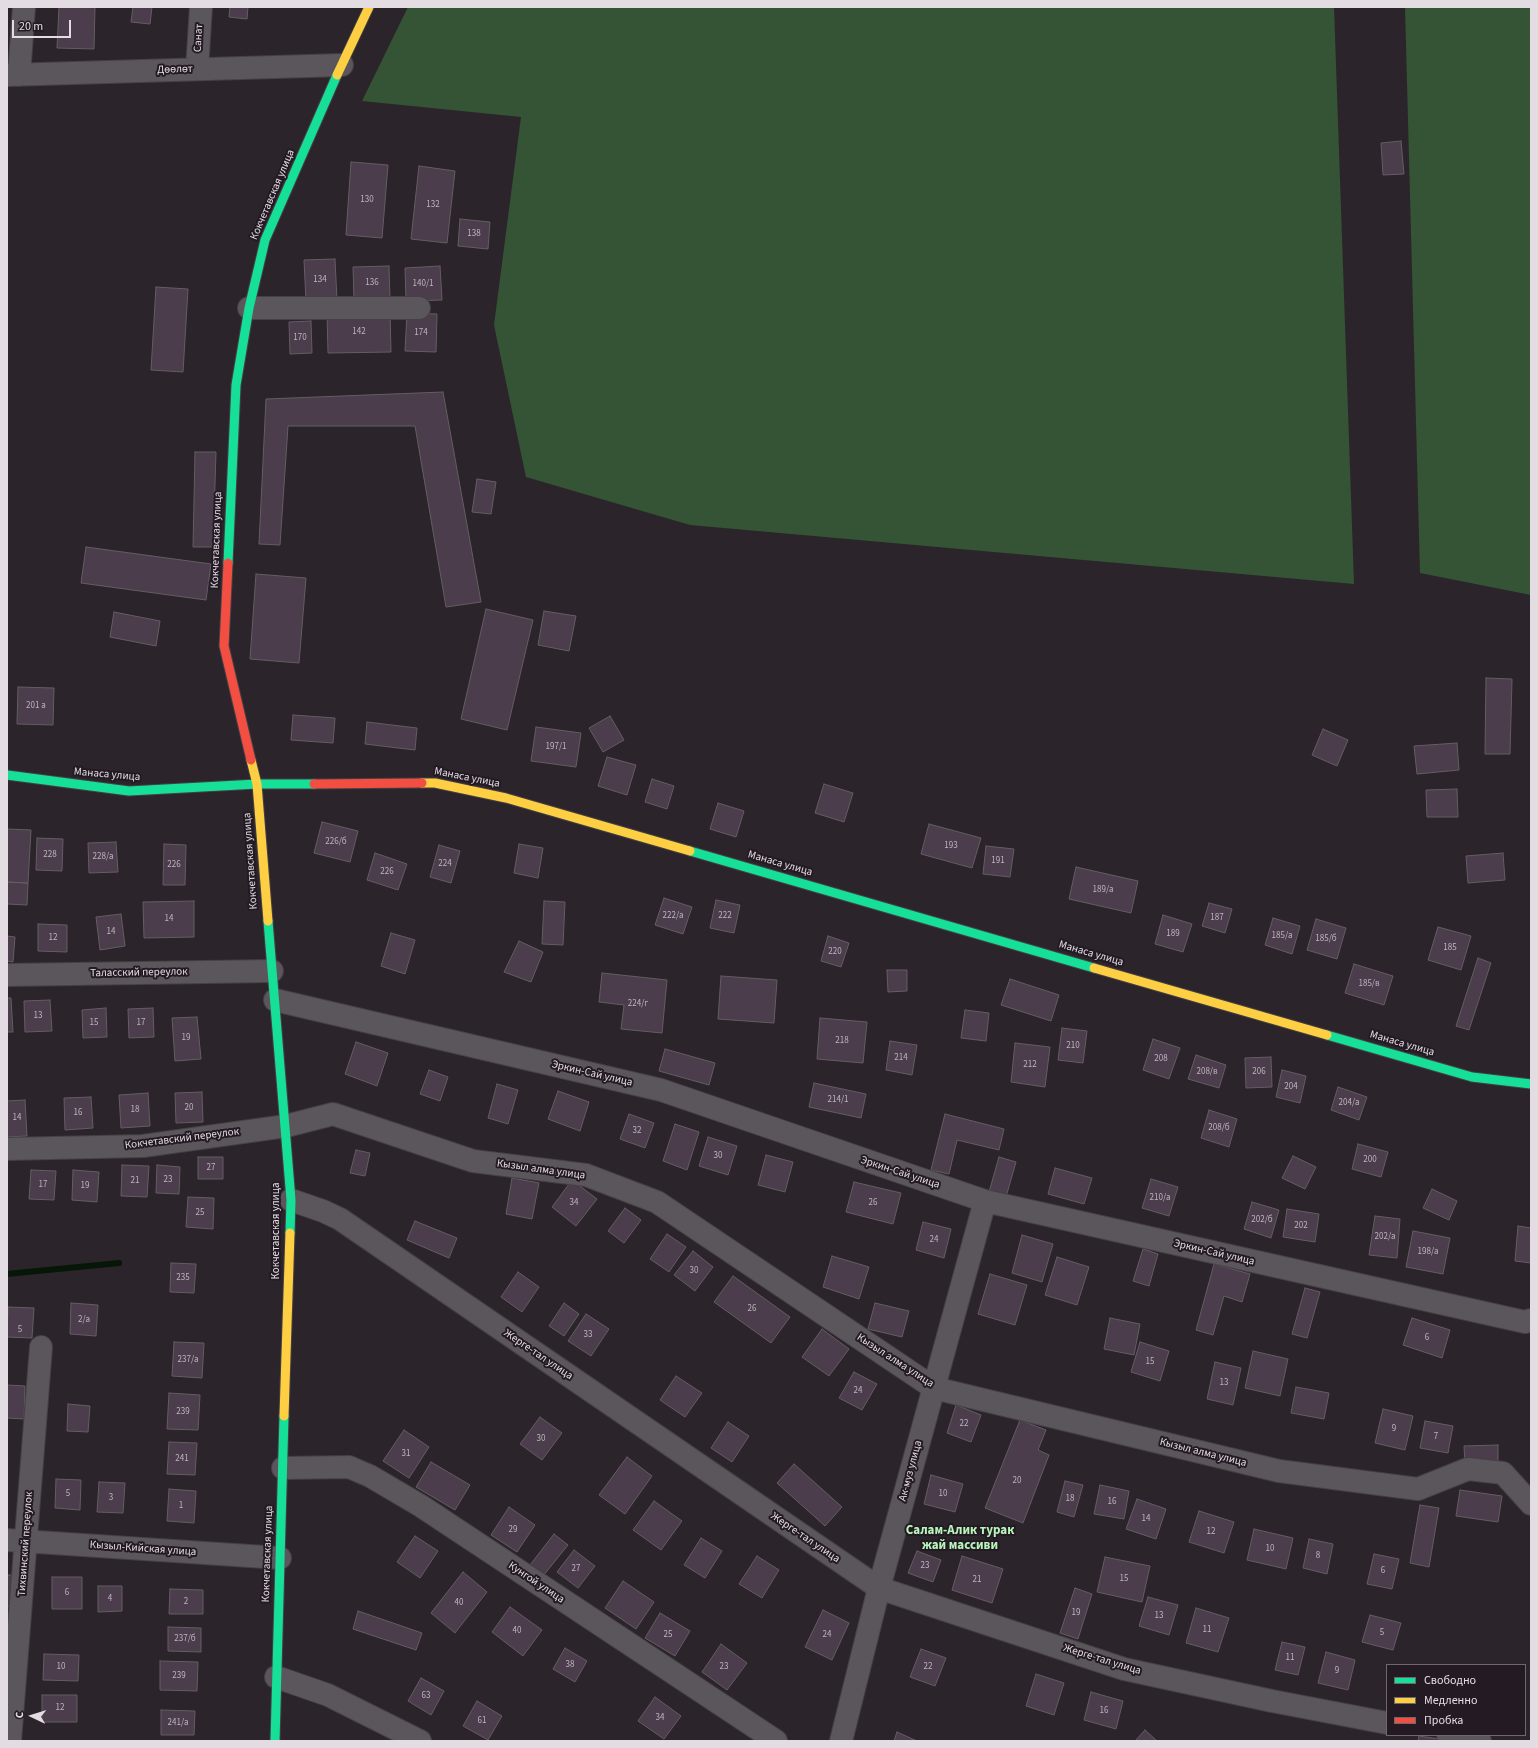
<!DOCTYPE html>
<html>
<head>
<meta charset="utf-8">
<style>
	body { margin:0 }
	#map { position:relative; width:1538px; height:1748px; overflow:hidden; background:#2b252b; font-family:"Source Sans 3",sans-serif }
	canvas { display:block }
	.frame { position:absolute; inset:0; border:8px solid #e3dce3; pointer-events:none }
	.legend { position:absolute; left:1386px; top:1664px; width:140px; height:72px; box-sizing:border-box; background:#231a23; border:1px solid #706870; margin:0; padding:5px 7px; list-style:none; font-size:12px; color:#e3dce3 }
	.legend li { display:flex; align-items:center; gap:8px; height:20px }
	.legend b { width:20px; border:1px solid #706870 }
	.north { position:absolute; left:12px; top:1696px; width:40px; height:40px; -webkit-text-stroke:3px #231a23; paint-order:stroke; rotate:274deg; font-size:11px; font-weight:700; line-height:16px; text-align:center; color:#e3dce3 }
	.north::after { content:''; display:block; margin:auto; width:14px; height:18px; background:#e3dce3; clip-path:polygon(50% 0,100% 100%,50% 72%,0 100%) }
	.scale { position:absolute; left:12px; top:20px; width:59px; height:18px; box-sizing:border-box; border:2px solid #e3dce3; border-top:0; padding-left:5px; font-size:12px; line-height:14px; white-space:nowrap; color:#e3dce3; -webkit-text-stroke:3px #231a23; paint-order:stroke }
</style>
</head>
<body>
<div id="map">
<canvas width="1538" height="1748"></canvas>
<div class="frame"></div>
<ul class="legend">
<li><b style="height:5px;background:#16e098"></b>Свободно</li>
<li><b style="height:5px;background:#ffcf43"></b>Медленно</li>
<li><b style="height:5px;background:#f24e42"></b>Пробка</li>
</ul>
<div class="north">С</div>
<div class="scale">20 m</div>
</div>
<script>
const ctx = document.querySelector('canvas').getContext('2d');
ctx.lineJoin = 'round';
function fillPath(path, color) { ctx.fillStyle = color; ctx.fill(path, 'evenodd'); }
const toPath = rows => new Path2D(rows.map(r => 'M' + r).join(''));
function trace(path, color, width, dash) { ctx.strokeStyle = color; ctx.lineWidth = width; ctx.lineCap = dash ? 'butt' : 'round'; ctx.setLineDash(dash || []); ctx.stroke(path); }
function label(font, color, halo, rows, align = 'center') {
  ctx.font = font + ' "Source Sans 3",sans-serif'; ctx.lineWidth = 4; ctx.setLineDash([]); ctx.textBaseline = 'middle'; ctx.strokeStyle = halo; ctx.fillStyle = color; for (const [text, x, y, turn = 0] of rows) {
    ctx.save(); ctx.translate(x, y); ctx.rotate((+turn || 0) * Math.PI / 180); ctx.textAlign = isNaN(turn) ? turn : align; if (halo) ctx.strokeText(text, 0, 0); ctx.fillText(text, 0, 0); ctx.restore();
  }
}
const green = toPath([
	[408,7,1334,7,1354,584,690,525,526,477,494,325,521,117,362,101],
	[1405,7,1531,7,1531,595,1420,573]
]);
const stream = toPath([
	[7,1274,119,1263]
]);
const building = toPath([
	[59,7,95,7,94,49,57,48,59,7],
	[133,7,152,7,150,24,131,22,133,7],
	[230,7,248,7,247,19,229,17,230,7],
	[1401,141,1404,174,1383,175,1381,143,1401,141],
	[351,162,388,165,382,238,346,235,351,162],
	[419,166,455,171,447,243,411,239,419,166],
	[460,219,490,222,488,249,458,246,460,219],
	[335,259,337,300,306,301,304,260,335,259],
	[389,266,390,299,354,300,353,267,389,266],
	[440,266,442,300,406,301,405,268,440,266],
	[156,287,188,289,183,372,151,370,156,287],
	[390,312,391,352,328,353,327,313,390,312],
	[407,313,437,314,436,352,405,351,407,313],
	[311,321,312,353,290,354,289,322,311,321],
	[443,392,481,602,446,607,415,426,288,426,280,545,259,544,266,399,443,392],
	[195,452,216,452,213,547,193,547,195,452],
	[477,479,496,482,491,514,472,512,477,479],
	[86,547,211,564,206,600,81,583,86,547],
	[256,574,306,578,299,663,250,659,256,574],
	[486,609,533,620,507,730,461,719,486,609],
	[544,611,576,616,569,651,538,645,544,611],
	[114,612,160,621,156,646,110,637,114,612],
	[1486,678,1512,679,1510,754,1485,754,1486,678],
	[18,687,54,688,53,725,17,724,18,687],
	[293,715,335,718,333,743,291,740,293,715],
	[610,716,624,740,603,752,589,728,610,716],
	[367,722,417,728,415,750,365,744,367,722],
	[536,727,581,733,576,767,531,761,536,727],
	[1323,729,1348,740,1337,766,1312,755,1323,729],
	[1457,743,1459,770,1417,774,1414,746,1457,743],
	[607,757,636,765,627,795,598,786,607,757],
	[652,779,674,786,667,809,645,802,652,779],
	[824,784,853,793,844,822,815,813,824,784],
	[1457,789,1458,817,1427,817,1426,790,1457,789],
	[718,803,744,811,736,837,710,829,718,803],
	[322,822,358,831,350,862,314,853,322,822],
	[929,824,981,838,972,868,921,854,929,824],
	[7,829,31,830,28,883,7,882,7,829],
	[37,838,63,839,62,871,36,870,37,838],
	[116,842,118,872,89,873,88,843,116,842],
	[164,844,186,845,185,885,163,885,164,844],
	[519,844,543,848,538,878,514,873,519,844],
	[439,845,460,851,451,883,430,877,439,845],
	[986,846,1014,849,1010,877,983,874,986,846],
	[375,853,407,864,398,890,367,880,375,853],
	[1503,853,1505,880,1468,883,1466,856,1503,853],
	[1076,867,1138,881,1131,913,1069,899,1076,867],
	[7,882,28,883,27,905,7,904,7,882],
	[664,898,692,907,683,934,655,925,664,898],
	[716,900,740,905,734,933,710,928,716,900],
	[194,901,194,937,144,938,143,902,194,901],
	[544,901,565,902,563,945,542,944,544,901],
	[1209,903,1232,909,1225,933,1202,926,1209,903],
	[121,914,125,946,100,950,96,917,121,914],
	[1163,915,1192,924,1183,952,1155,944,1163,915],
	[1273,918,1300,926,1292,954,1265,945,1273,918],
	[1316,919,1346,928,1337,959,1307,950,1316,919],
	[38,924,67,925,67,952,38,951,38,924],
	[1438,927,1471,936,1461,970,1428,960,1438,927],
	[391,933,415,940,405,974,381,966,391,933],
	[7,936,15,937,13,962,7,961,7,936],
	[828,936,849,943,841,967,821,961,828,936],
	[519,941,543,952,531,982,504,972,519,941],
	[1478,958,1491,963,1469,1030,1456,1026,1478,958],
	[1354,964,1393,976,1384,1005,1345,993,1354,964],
	[887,970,907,970,907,991,888,992,887,970],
	[602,973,667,980,662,1033,621,1029,624,1005,599,1002,602,973],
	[721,976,777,980,774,1023,718,1019,721,976],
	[1010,979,1059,995,1051,1021,1001,1005,1010,979],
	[7,998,11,998,13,1032,7,1032,7,998],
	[50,1000,52,1031,25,1032,24,1001,50,1000],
	[106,1008,107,1037,83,1038,82,1010,106,1008],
	[153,1008,154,1037,129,1038,128,1009,153,1008],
	[965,1010,989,1013,986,1041,961,1038,965,1010],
	[197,1017,201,1059,175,1061,172,1018,197,1017],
	[820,1018,867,1022,863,1063,817,1059,820,1018],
	[1062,1028,1087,1031,1083,1063,1058,1060,1062,1028],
	[1153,1039,1180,1048,1169,1079,1143,1070,1153,1039],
	[890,1041,917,1045,912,1075,886,1070,890,1041],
	[356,1042,388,1053,377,1086,345,1074,356,1042],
	[1015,1043,1050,1047,1045,1087,1011,1082,1015,1043],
	[665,1049,715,1063,709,1085,659,1071,665,1049],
	[1196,1055,1226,1065,1219,1088,1188,1079,1196,1055],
	[1271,1057,1272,1087,1246,1088,1245,1058,1271,1057],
	[429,1070,448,1077,440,1101,420,1094,429,1070],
	[1282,1070,1306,1076,1300,1103,1276,1097,1282,1070],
	[814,1083,866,1094,861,1118,809,1107,814,1083],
	[497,1084,518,1090,508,1124,488,1118,497,1084],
	[1338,1087,1367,1097,1359,1120,1331,1110,1338,1087],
	[558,1091,589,1102,580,1131,548,1119,558,1091],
	[202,1092,203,1122,176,1123,175,1093,202,1092],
	[148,1093,150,1126,121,1128,119,1095,148,1093],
	[91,1097,93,1128,65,1130,64,1098,91,1097],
	[25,1100,27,1136,7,1137,7,1101,25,1100],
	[1209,1110,1237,1119,1229,1147,1201,1138,1209,1110],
	[629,1114,654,1123,645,1148,620,1139,629,1114],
	[945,1114,1004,1129,999,1150,957,1140,949,1174,931,1170,945,1114],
	[675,1124,699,1132,687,1170,663,1161,675,1124],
	[708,1137,737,1146,728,1175,699,1166,708,1137],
	[1358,1144,1388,1152,1381,1177,1352,1169,1358,1144],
	[356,1150,370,1153,365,1176,350,1173,356,1150],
	[766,1155,793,1162,785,1192,758,1185,766,1155],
	[1293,1156,1316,1167,1305,1189,1282,1178,1293,1156],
	[198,1157,223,1157,223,1179,198,1179,198,1157],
	[999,1157,1016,1162,1006,1197,989,1192,999,1157],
	[122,1165,149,1166,147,1197,121,1196,122,1165],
	[157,1165,180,1167,179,1194,156,1193,157,1165],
	[1055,1168,1092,1178,1084,1204,1048,1194,1055,1168],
	[31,1170,56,1171,54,1200,29,1199,31,1170],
	[73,1170,99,1172,97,1202,72,1200,73,1170],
	[512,1178,539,1183,532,1219,506,1214,512,1178],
	[1151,1179,1178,1187,1169,1216,1142,1208,1151,1179],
	[572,1180,597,1199,576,1226,552,1207,572,1180],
	[854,1182,901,1193,893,1224,846,1212,854,1182],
	[1432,1189,1457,1201,1449,1220,1423,1208,1432,1189],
	[188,1197,214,1198,213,1229,186,1227,188,1197],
	[1252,1202,1279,1210,1271,1238,1244,1229,1252,1202],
	[625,1208,641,1220,624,1243,608,1231,625,1208],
	[1287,1209,1319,1214,1315,1242,1283,1237,1287,1209],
	[1375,1216,1400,1219,1397,1258,1369,1255,1375,1216],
	[415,1221,457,1238,449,1258,407,1240,415,1221],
	[923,1222,951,1229,944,1258,916,1250,923,1222],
	[1518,1226,1531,1228,1531,1263,1515,1261,1518,1226],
	[1413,1231,1450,1238,1443,1274,1406,1267,1413,1231],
	[667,1234,686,1247,669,1272,650,1259,667,1234],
	[1022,1235,1053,1244,1042,1282,1012,1273,1022,1235],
	[1143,1249,1158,1254,1149,1286,1133,1281,1143,1249],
	[693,1251,713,1267,695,1291,674,1275,693,1251],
	[832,1256,869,1267,859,1299,823,1287,832,1256],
	[1057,1257,1089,1267,1077,1305,1045,1295,1057,1257],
	[171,1263,196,1264,194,1293,170,1292,171,1263],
	[1214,1264,1250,1274,1242,1302,1224,1296,1213,1335,1196,1330,1214,1264],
	[518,1272,539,1287,522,1312,501,1297,518,1272],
	[990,1274,1027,1285,1015,1325,978,1314,990,1274],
	[733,1276,790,1317,771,1343,714,1302,733,1276],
	[1305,1288,1320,1292,1307,1338,1292,1334,1305,1288],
	[71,1303,98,1305,96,1336,70,1334,71,1303],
	[564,1303,579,1314,564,1336,549,1326,564,1303],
	[875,1303,909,1311,902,1337,868,1329,875,1303],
	[8,1307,34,1308,32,1338,7,1337,8,1307],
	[586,1314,609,1329,591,1356,568,1341,586,1314],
	[1110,1318,1140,1324,1134,1355,1104,1349,1110,1318],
	[1412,1318,1450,1330,1442,1358,1403,1345,1412,1318],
	[822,1329,849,1349,829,1376,802,1357,822,1329],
	[174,1342,204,1343,202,1378,172,1376,174,1342],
	[1140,1342,1169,1351,1160,1381,1131,1372,1140,1342],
	[1253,1351,1288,1359,1280,1396,1245,1388,1253,1351],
	[1215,1362,1241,1368,1233,1405,1207,1399,1215,1362],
	[854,1372,877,1384,862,1410,839,1398,854,1372],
	[676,1376,702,1393,685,1417,660,1400,676,1376],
	[7,1385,25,1386,24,1419,7,1418,7,1385],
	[1296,1387,1329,1393,1324,1419,1291,1413,1296,1387],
	[169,1393,200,1395,198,1430,167,1429,169,1393],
	[68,1404,90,1406,88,1432,67,1431,68,1404],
	[956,1405,981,1415,971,1442,947,1433,956,1405],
	[1383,1409,1413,1416,1405,1450,1375,1443,1383,1409],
	[540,1417,562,1433,542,1460,520,1444,540,1417],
	[1020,1420,1046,1430,1038,1450,1049,1455,1023,1523,985,1508,1020,1420],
	[1425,1421,1453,1426,1448,1453,1420,1448,1425,1421],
	[728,1422,749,1436,732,1462,711,1448,728,1422],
	[404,1430,429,1447,409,1478,383,1461,404,1430],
	[169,1442,197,1443,195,1475,167,1474,169,1442],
	[1498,1445,1498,1463,1465,1464,1464,1446,1498,1445],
	[627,1457,652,1476,625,1514,599,1495,627,1457],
	[431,1462,470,1485,455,1510,416,1487,431,1462],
	[794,1464,842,1507,825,1526,777,1483,794,1464],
	[931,1475,963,1484,955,1512,924,1504,931,1475],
	[56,1479,81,1480,80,1510,55,1508,56,1479],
	[1065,1481,1083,1485,1074,1517,1057,1512,1065,1481],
	[99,1482,125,1483,123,1513,97,1512,99,1482],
	[1100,1485,1129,1491,1124,1519,1094,1514,1100,1485],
	[169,1489,196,1491,194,1523,167,1521,169,1489],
	[1460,1490,1502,1496,1498,1522,1456,1516,1460,1490],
	[1137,1499,1166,1509,1156,1539,1126,1529,1137,1499],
	[654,1501,682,1521,661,1550,633,1530,654,1501],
	[1420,1505,1439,1508,1429,1567,1410,1563,1420,1505],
	[509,1507,535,1525,517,1552,491,1535,509,1507],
	[1199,1511,1234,1522,1224,1553,1189,1542,1199,1511],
	[1254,1529,1293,1538,1286,1569,1247,1560,1254,1529],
	[554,1534,568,1545,543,1576,530,1565,554,1534],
	[415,1536,438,1551,420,1578,397,1562,415,1536],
	[701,1538,722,1551,705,1578,684,1565,701,1538],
	[1309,1539,1333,1544,1327,1574,1303,1568,1309,1539],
	[574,1550,595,1566,578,1588,557,1572,574,1550],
	[917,1551,941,1560,933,1582,908,1573,917,1551],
	[1374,1554,1399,1559,1392,1589,1367,1584,1374,1554],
	[757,1556,779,1570,762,1598,739,1584,757,1556],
	[962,1556,1003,1569,992,1603,952,1590,962,1556],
	[1105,1557,1150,1566,1142,1602,1097,1592,1105,1557],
	[463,1572,487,1592,455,1633,431,1613,463,1572],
	[7,1575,14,1575,12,1607,7,1606,7,1575],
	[52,1577,82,1577,82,1609,52,1609,52,1577],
	[623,1581,654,1602,636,1629,605,1608,623,1581],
	[98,1586,122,1586,122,1611,98,1612,98,1586],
	[1075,1588,1092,1594,1078,1639,1060,1633,1075,1588],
	[170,1589,203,1590,203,1614,169,1614,170,1589],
	[1148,1597,1178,1605,1169,1635,1139,1626,1148,1597],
	[510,1607,542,1630,523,1656,492,1632,510,1607],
	[1196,1608,1229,1618,1218,1652,1186,1643,1196,1608],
	[823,1610,849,1623,832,1660,805,1647,823,1610],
	[358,1611,422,1633,416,1650,353,1629,358,1611],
	[660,1613,690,1631,675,1656,645,1638,660,1613],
	[1370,1615,1401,1623,1393,1650,1362,1642,1370,1615],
	[168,1627,201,1628,201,1652,168,1651,168,1627],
	[1282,1642,1305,1647,1298,1675,1275,1670,1282,1642],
	[721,1644,747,1663,727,1690,702,1672,721,1644],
	[565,1648,587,1661,575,1682,553,1669,565,1648],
	[921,1649,946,1658,935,1686,910,1677,921,1649],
	[1326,1652,1355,1660,1348,1690,1318,1683,1326,1652],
	[44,1654,79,1655,78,1681,43,1680,44,1654],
	[160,1661,198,1662,197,1691,160,1690,160,1661],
	[1036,1674,1064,1683,1054,1715,1026,1706,1036,1674],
	[421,1678,444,1691,431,1715,408,1701,421,1678],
	[1091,1692,1123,1701,1116,1729,1084,1720,1091,1692],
	[42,1695,77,1695,77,1722,42,1722,42,1695],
	[655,1697,681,1716,664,1739,638,1721,655,1697],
	[477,1701,502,1716,488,1740,463,1726,477,1701],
	[161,1710,195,1711,194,1735,161,1735,161,1710],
	[1145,1730,1157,1741,1135,1741,1145,1730],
	[897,1732,917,1741,894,1741,897,1732],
	[1419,1736,1454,1741,1418,1741,1419,1736]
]);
const street = toPath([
	[197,69,201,7],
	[7,75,342,65],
	[19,75,24,7],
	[249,308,419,308],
	[7,975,272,971],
	[275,1000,661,1090,985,1201,1525,1322,1531,1320],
	[7,1149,143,1146,286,1126,333,1114,473,1161,586,1175,657,1202,934,1388,1279,1471,1418,1489,1468,1469,1503,1473,1531,1504],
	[291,1200,323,1211,340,1219,879,1588,1124,1669,1272,1701,1387,1723],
	[283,1468,349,1467,370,1476,421,1506,776,1741],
	[7,1540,280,1558],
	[276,1677,328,1695,420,1741],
	[1448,1735,1480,1741],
	[10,1741,41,1347],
	[841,1741,879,1588,985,1201]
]);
const fast = toPath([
	[228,563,236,385,249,308,265,240,337,75],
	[7,775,129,791,257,784,314,784],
	[690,851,1094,968],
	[268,921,291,1200,290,1233],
	[1327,1035,1472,1077,1531,1084],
	[275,1741,284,1416]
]);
const slow = toPath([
	[337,75,369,7],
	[251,760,257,784,268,921],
	[422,783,435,783,506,798,690,851],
	[1094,968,1327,1035],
	[284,1416,290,1233]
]);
const jam = toPath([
	[228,563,224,646,251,760],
	[314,784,422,783]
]);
const numberNames = [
	["130",367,200],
	["132",433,205],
	["138",474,234],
	["134",320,280],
	["136",372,283],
	["140/1",423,284],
	["142",359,332],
	["174",421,333],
	["170",300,338],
	["201 а",36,706],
	["197/1",556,747],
	["226/б",336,842],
	["193",951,846],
	["228",50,855],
	["228/а",103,857],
	["191",998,861],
	["224",445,864],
	["226",174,865],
	["226",387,872],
	["189/а",1103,890],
	["222/а",673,916],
	["222",725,916],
	["187",1217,918],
	["14",169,919],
	["14",111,932],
	["189",1173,934],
	["185/а",1282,936],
	["12",53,938],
	["185/б",1326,939],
	["185",1450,948],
	["220",835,952],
	["185/в",1369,984],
	["224/г",638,1004],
	["13",38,1016],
	["15",94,1023],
	["17",141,1023],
	["19",186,1038],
	["218",842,1041],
	["210",1073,1046],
	["214",901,1058],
	["208",1161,1059],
	["212",1030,1065],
	["208/в",1207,1072],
	["206",1259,1072],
	["204",1291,1087],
	["214/1",838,1100],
	["204/а",1349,1103],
	["20",189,1108],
	["18",135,1110],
	["16",78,1113],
	["14",17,1118],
	["208/б",1219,1128],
	["32",637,1131],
	["30",718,1156],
	["200",1370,1160],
	["27",211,1168],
	["23",168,1180],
	["21",135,1181],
	["17",43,1185],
	["19",85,1186],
	["210/а",1160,1198],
	["34",574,1203],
	["26",873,1203],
	["25",200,1213],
	["202/б",1262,1220],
	["202",1301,1226],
	["202/а",1385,1237],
	["24",934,1240],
	["198/а",1428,1252],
	["30",694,1271],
	["235",183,1278],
	["26",752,1309],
	["2/а",84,1320],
	["5",20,1330],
	["33",588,1335],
	["6",1427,1338],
	["237/а",188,1360],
	["15",1150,1362],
	["13",1224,1383],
	["24",858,1391],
	["239",183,1412],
	["22",964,1424],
	["9",1394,1429],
	["7",1436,1437],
	["30",541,1439],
	["31",406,1454],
	["241",182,1459],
	["20",1017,1481],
	["5",68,1494],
	["10",943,1494],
	["3",111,1498],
	["18",1070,1499],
	["16",1112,1502],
	["1",181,1506],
	["14",1146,1519],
	["29",513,1530],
	["12",1211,1532],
	["10",1270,1549],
	["8",1318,1556],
	["23",925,1566],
	["27",576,1569],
	["6",1383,1571],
	["15",1124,1579],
	["21",977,1580],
	["6",67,1593],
	["4",110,1599],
	["2",186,1602],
	["40",459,1603],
	["19",1076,1613],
	["13",1159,1616],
	["11",1207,1630],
	["40",517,1631],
	["5",1382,1633],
	["25",668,1635],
	["24",827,1635],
	["237/б",185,1639],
	["11",1290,1658],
	["38",570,1665],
	["10",61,1667],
	["23",724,1667],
	["22",928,1667],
	["9",1337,1671],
	["239",179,1676],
	["63",426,1696],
	["12",60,1708],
	["16",1104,1711],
	["34",660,1718],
	["61",482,1721],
	["241/а",178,1723]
];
const streetNames = [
	["Санат",199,38,-87],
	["Дөөлөт",175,70,-2],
	["Кокчетавская улица",273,195,-67],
	["Кокчетавская улица",217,540,-88],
	["Манаса улица",107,775,5],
	["Манаса улица",467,778,11],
	["Кокчетавская улица",251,861,-94],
	["Манаса улица",780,864,16],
	["Манаса улица",1091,954,16],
	["Таласский переулок",139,973,-1],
	["Манаса улица",1402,1044,16],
	["Эркин-Сай улица",592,1074,13],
	["Кокчетавский переулок",182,1139,-7],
	["Кызыл алма улица",541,1170,8],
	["Эркин-Сай улица",900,1173,18],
	["Кокчетавская улица",277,1231,-90],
	["Эркин-Сай улица",1214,1253,13],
	["Жерге-тал улица",538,1355,34],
	["Кызыл алма улица",895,1361,33],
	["Кызыл алма улица",1203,1453,14],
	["Ак-муз улица",911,1471,-75],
	["Жерге-тал улица",805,1538,34],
	["Тихвинский переулок",26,1544,-86],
	["Кызыл-Кийская улица",143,1549,4],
	["Кокчетавская улица",268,1554,-88],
	["Кунгой улица",536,1583,34],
	["Жерге-тал улица",1102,1660,17]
];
const quarterNames = [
	["Салам-Алик турак",960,1531],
	["жай массиви",960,1546]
];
fillPath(green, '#345435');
trace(stream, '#061607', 6);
fillPath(building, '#4b3d4b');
trace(building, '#635e63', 1);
trace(street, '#454045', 24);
trace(fast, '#454045', 11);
trace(slow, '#454045', 11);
trace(jam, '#454045', 11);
trace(street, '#5b565b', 22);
trace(fast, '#16e098', 9);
trace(slow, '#ffcf43', 9);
trace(jam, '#f24e42', 9);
label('9px', '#bdb4bd', null, numberNames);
label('11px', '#e3dce3', '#231a23', streetNames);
label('bold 13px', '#b8f5ba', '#231a23', quarterNames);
</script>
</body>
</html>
